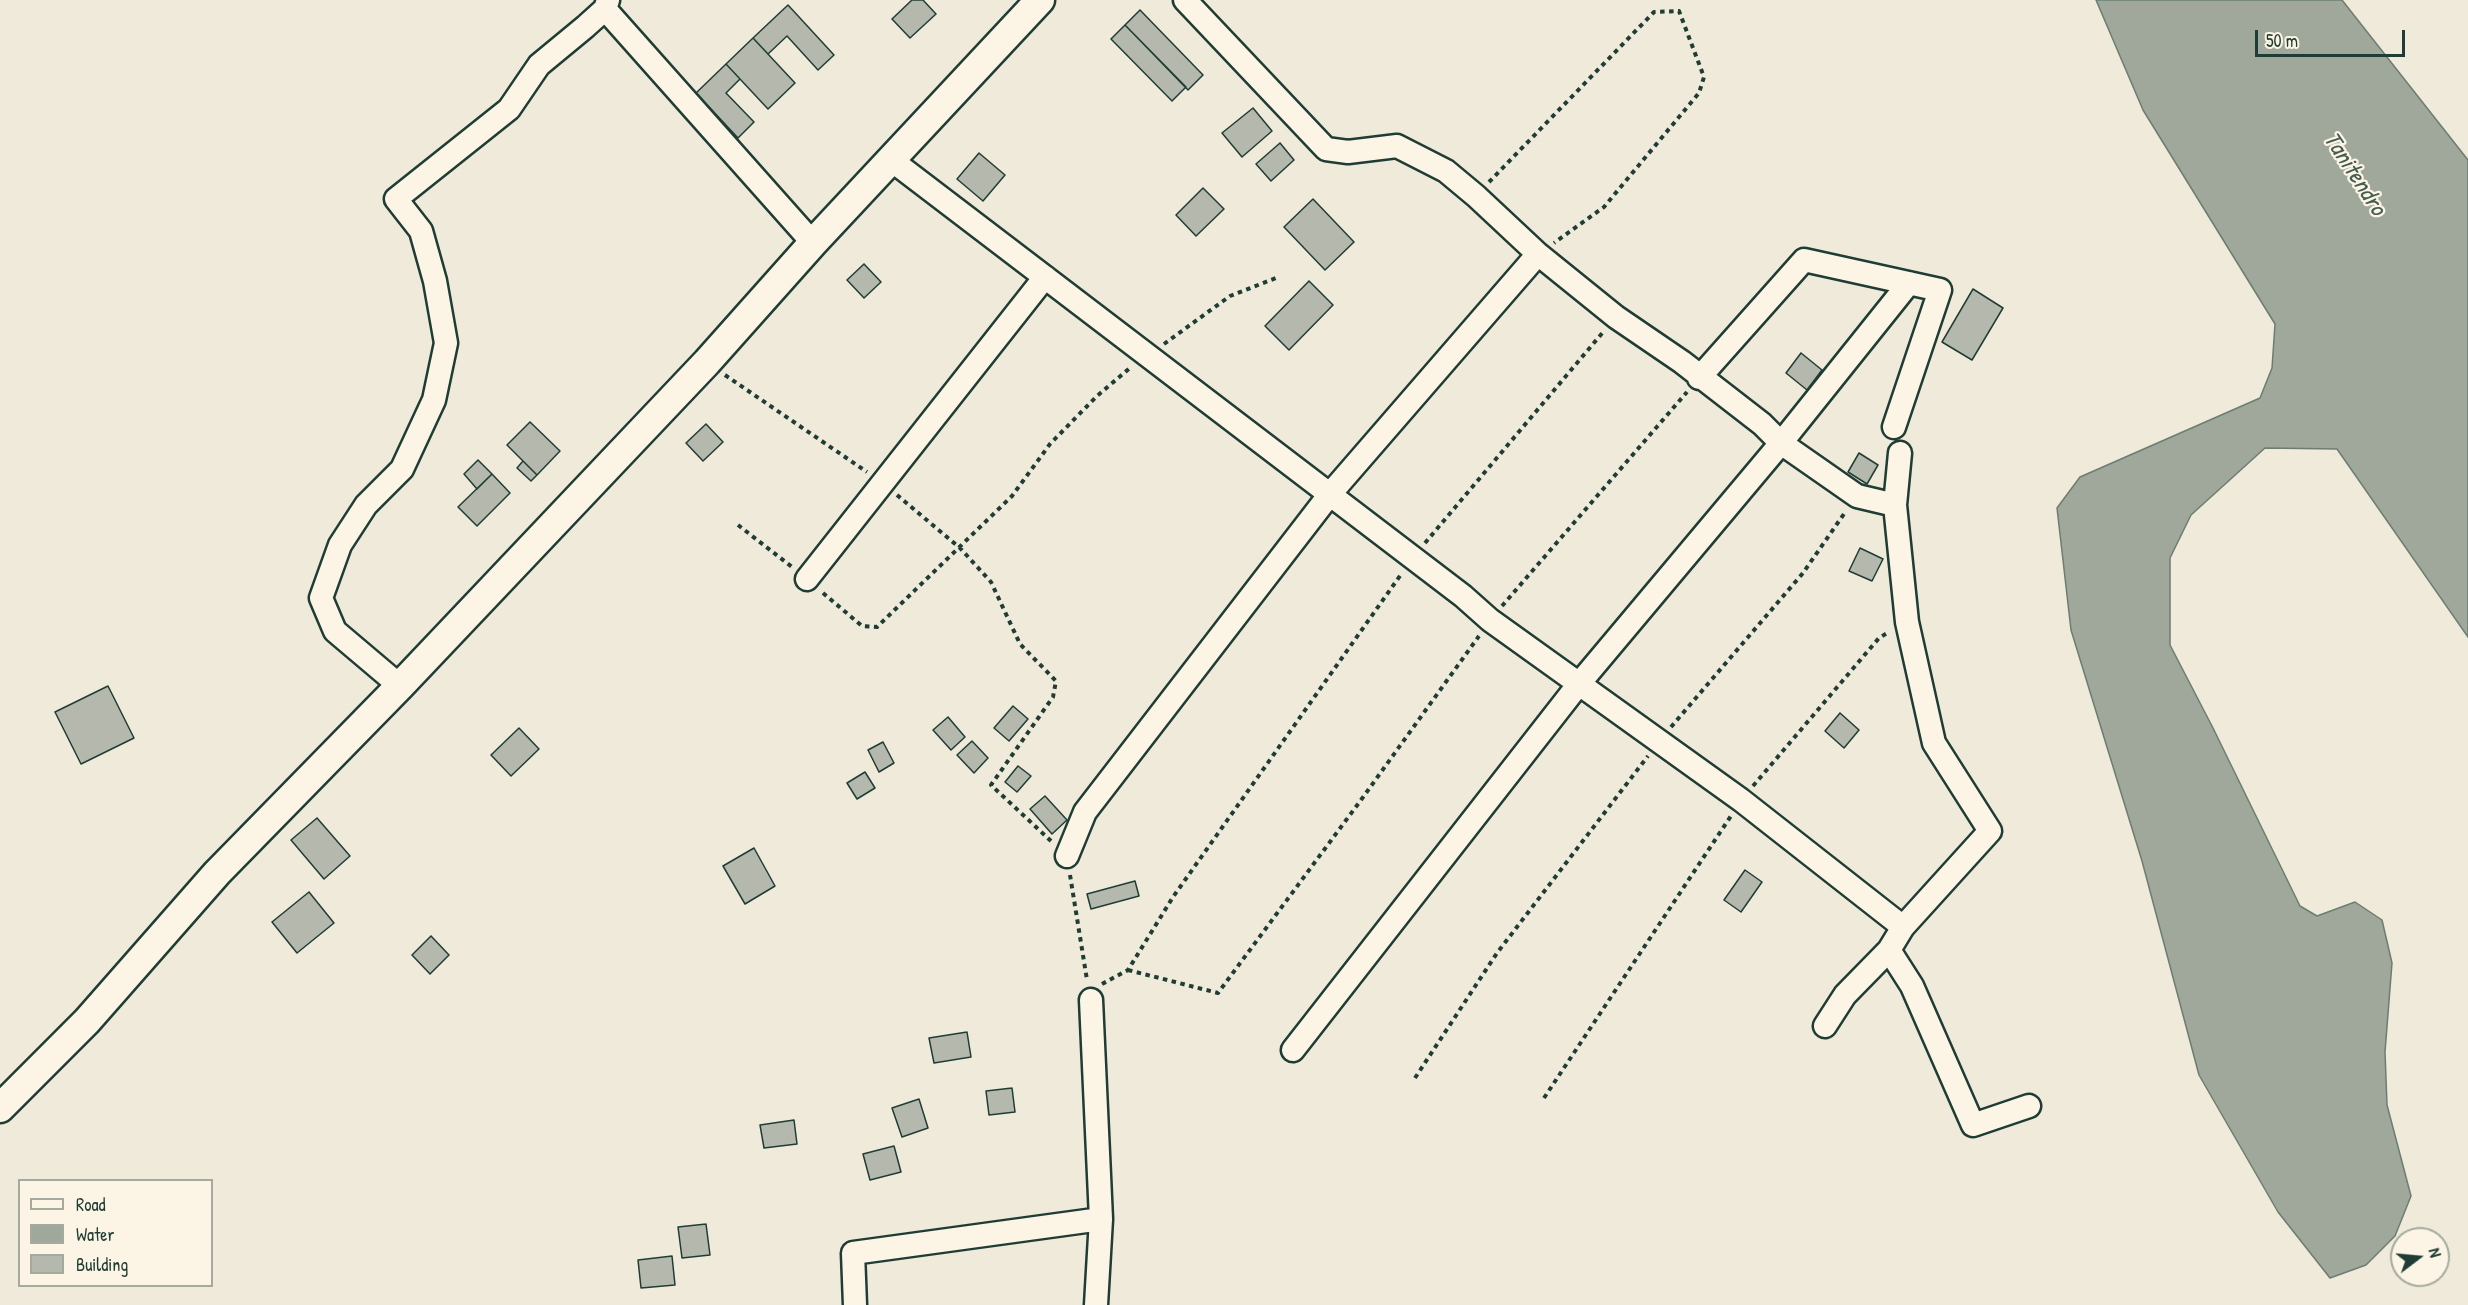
<!DOCTYPE html>
<html>
<head>
<meta charset="utf-8">
<style>
	body { margin:0 }
	#map { position:relative; width:2468px; height:1305px; overflow:hidden; background:#efeada; font-family:"Patrick Hand",sans-serif }
	canvas { display:block }
	.legend { position:absolute; left:18px; top:1179px; width:195px; height:108px; box-sizing:border-box; background:#fcf5e5; border:2px solid #a4ab9e; margin:0; padding:8px 10px; list-style:none; font-size:18px; color:#1f3d34 }
	.legend li { display:flex; align-items:center; gap:12px; height:30px }
	.legend b { width:30px; border:2px solid #a4ab9e }
	.north { position:absolute; left:2390px; top:1227px; width:60px; height:60px; box-sizing:border-box; background:#fcf5e5; border:2px solid #a4ab9e; border-radius:50%; rotate:74deg; font-size:16px; font-weight:700; line-height:24px; text-align:center; color:#1f3d34 }
	.north::after { content:''; display:block; margin:auto; width:21px; height:27px; background:#1f3d34; clip-path:polygon(50% 0,100% 100%,50% 72%,0 100%) }
	.scale { position:absolute; left:2255px; top:30px; width:150px; height:27px; box-sizing:border-box; border:3px solid #1f3d34; border-top:0; padding-left:8px; font-size:18px; line-height:21px; white-space:nowrap; color:#1f3d34; -webkit-text-stroke:4px #fcf5e5; paint-order:stroke }
</style>
</head>
<body>
<div id="map">
<canvas width="2468" height="1305"></canvas>
<ul class="legend">
<li><b style="height:8px;background:#fcf5e5"></b>Road</li>
<li><b style="height:16px;background:#9fa89a"></b>Water</li>
<li><b style="height:16px;background:#b5b9ad"></b>Building</li>
</ul>
<div class="north">N</div>
<div class="scale">50 m</div>
</div>
<script>
const ctx = document.querySelector('canvas').getContext('2d');
ctx.lineJoin = 'round';
function fillPath(path, color) { ctx.fillStyle = color; ctx.fill(path, 'evenodd'); }
const toPath = rows => new Path2D(rows.map(r => 'M' + r).join(''));
function trace(path, color, width, dash) { ctx.strokeStyle = color; ctx.lineWidth = width; ctx.lineCap = dash ? 'butt' : 'round'; ctx.setLineDash(dash || []); ctx.stroke(path); }
function label(font, color, halo, rows, align = 'center') {
  ctx.font = font + ' "Patrick Hand",sans-serif'; ctx.lineWidth = 4.5; ctx.setLineDash([]); ctx.textBaseline = 'middle'; ctx.strokeStyle = halo; ctx.fillStyle = color; for (const [text, x, y, turn = 0] of rows) {
    ctx.save(); ctx.translate(x, y); ctx.rotate((+turn || 0) * Math.PI / 180); ctx.textAlign = isNaN(turn) ? turn : align; if (halo) ctx.strokeText(text, 0, 0); ctx.fillText(text, 0, 0); ctx.restore();
  }
}
const water = toPath([
	[2096,0,2342,0,2468,160,2468,637,2337,449,2265,448,2191,515,2170,558,2170,645,2213,728,2300,906,2317,916,2355,902,2382,920,2392,963,2385,1052,2387,1105,2411,1196,2395,1236,2366,1265,2330,1278,2278,1212,2199,1075,2142,861,2071,630,2057,508,2080,477,2260,398,2272,368,2275,324,2143,110,2096,0]
]);
const building = toPath([
	[912,0,923,0,936,14,910,38,892,19,912,0],
	[788,5,834,55,818,70,787,36,768,54,753,38,788,5],
	[1140,10,1203,75,1188,90,1125,25,1140,10],
	[1125,25,1186,87,1172,101,1111,39,1125,25],
	[753,38,795,83,768,109,726,64,753,38],
	[726,64,740,79,726,93,754,122,738,138,696,93,726,64],
	[1253,108,1272,131,1242,157,1222,133,1253,108],
	[1280,143,1294,160,1271,181,1256,164,1280,143],
	[979,153,1005,175,983,201,957,179,979,153],
	[1203,188,1224,209,1196,236,1176,215,1203,188],
	[1313,199,1354,242,1325,270,1284,227,1313,199],
	[864,264,881,282,864,298,847,280,864,264],
	[1309,281,1333,305,1289,350,1265,326,1309,281],
	[1973,289,2003,308,1972,360,1942,342,1973,289],
	[1801,353,1822,370,1807,390,1786,373,1801,353],
	[530,422,560,451,537,475,507,445,530,422],
	[706,424,723,442,703,461,686,443,706,424],
	[1859,453,1878,465,1867,484,1848,472,1859,453],
	[478,460,492,474,477,489,464,474,478,460],
	[523,461,537,475,531,481,517,468,523,461],
	[492,474,510,493,477,526,458,507,492,474],
	[1860,548,1883,559,1872,581,1849,571,1860,548],
	[108,686,134,738,81,764,55,712,108,686],
	[1013,706,1028,719,1009,741,994,728,1013,706],
	[1840,713,1859,730,1844,748,1825,731,1840,713],
	[948,717,965,737,951,750,933,730,948,717],
	[519,728,539,749,511,776,491,755,519,728],
	[972,741,988,758,974,773,957,755,972,741],
	[883,742,894,763,879,772,868,750,883,742],
	[1018,766,1031,776,1017,792,1005,782,1018,766],
	[865,772,875,788,857,799,847,783,865,772],
	[1045,796,1067,820,1052,834,1030,809,1045,796],
	[317,818,350,856,324,879,291,840,317,818],
	[754,848,775,886,745,904,723,866,754,848],
	[1745,870,1762,882,1741,912,1724,900,1745,870],
	[1135,881,1139,896,1091,909,1087,894,1135,881],
	[309,892,334,923,297,953,272,922,309,892],
	[431,936,449,955,430,974,412,955,431,936],
	[967,1032,971,1057,934,1063,929,1038,967,1032],
	[1012,1088,1015,1112,989,1115,986,1091,1012,1088],
	[919,1099,928,1128,902,1137,892,1108,919,1099],
	[794,1120,797,1144,764,1148,760,1125,794,1120],
	[894,1146,901,1172,870,1180,863,1154,894,1146],
	[706,1224,710,1255,682,1258,678,1227,706,1224],
	[672,1256,675,1285,641,1288,638,1260,672,1256]
]);
const path = toPath([
	[1489,182,1654,12,1679,11,1704,77,1699,93,1604,207,1554,243],
	[1164,344,1230,296,1276,278],
	[725,375,867,472],
	[897,495,960,548,991,582,1020,644,1056,681,1053,697,991,785,1051,841],
	[738,525,792,567],
	[1425,543,1604,331],
	[823,593,862,626,877,627,1012,496,1050,444,1097,396,1131,367],
	[1502,606,1687,392],
	[1671,727,1803,573,1846,511],
	[1753,786,1879,638,1889,632],
	[1070,875,1087,980],
	[1128,970,1218,993,1361,800,1479,636],
	[1102,984,1128,970,1173,897,1402,573],
	[1415,1078,1497,953,1648,756],
	[1544,1098,1731,816]
]);
const minor = toPath([
	[1185,0,1326,149,1348,152,1397,146,1446,171,1476,196,1538,254,1616,317,1682,362,1762,424,1781,443,1857,496,1895,505],
	[605,9,813,243],
	[890,159,1463,596,1490,620,1741,800,1903,927,1990,831,1934,743,1907,622,1895,505,1900,453],
	[1699,378,1804,260,1940,290,1894,427],
	[807,579,1045,277],
	[400,686,335,631,321,598,340,545,366,505,402,469,434,400,446,343,435,281,421,231,396,199,509,109,539,65,585,27,605,9,608,0],
	[1067,856,1085,812,1330,494,1538,254],
	[1903,927,1889,950,1912,986,1973,1125,2029,1106],
	[1091,1000,1101,1219,1096,1305],
	[1825,1026,1845,995,1889,950],
	[1293,1050,1578,685,1781,443,1909,283],
	[855,1305,853,1253,1101,1219]
]);
const major = toPath([
	[0,1108,87,1021,217,873,400,686,707,362,813,243,1040,0]
]);
const waterNames = [
	["Tanitendro",2354,174,57]
];
fillPath(water, '#9fa89a');
trace(water, '#6c7d71', 1.5);
fillPath(building, '#b5b9ad');
trace(building, '#1f3d34', 1.5);
trace(minor, '#1f3d34', 27);
trace(major, '#1f3d34', 33);
trace(path, '#1f3d34', 4, [4.5, 4.5]);
trace(minor, '#fcf5e5', 22);
trace(major, '#fcf5e5', 28);
label('italic 24px', '#455d53', '#fcf5e5', waterNames);
</script>
</body>
</html>
